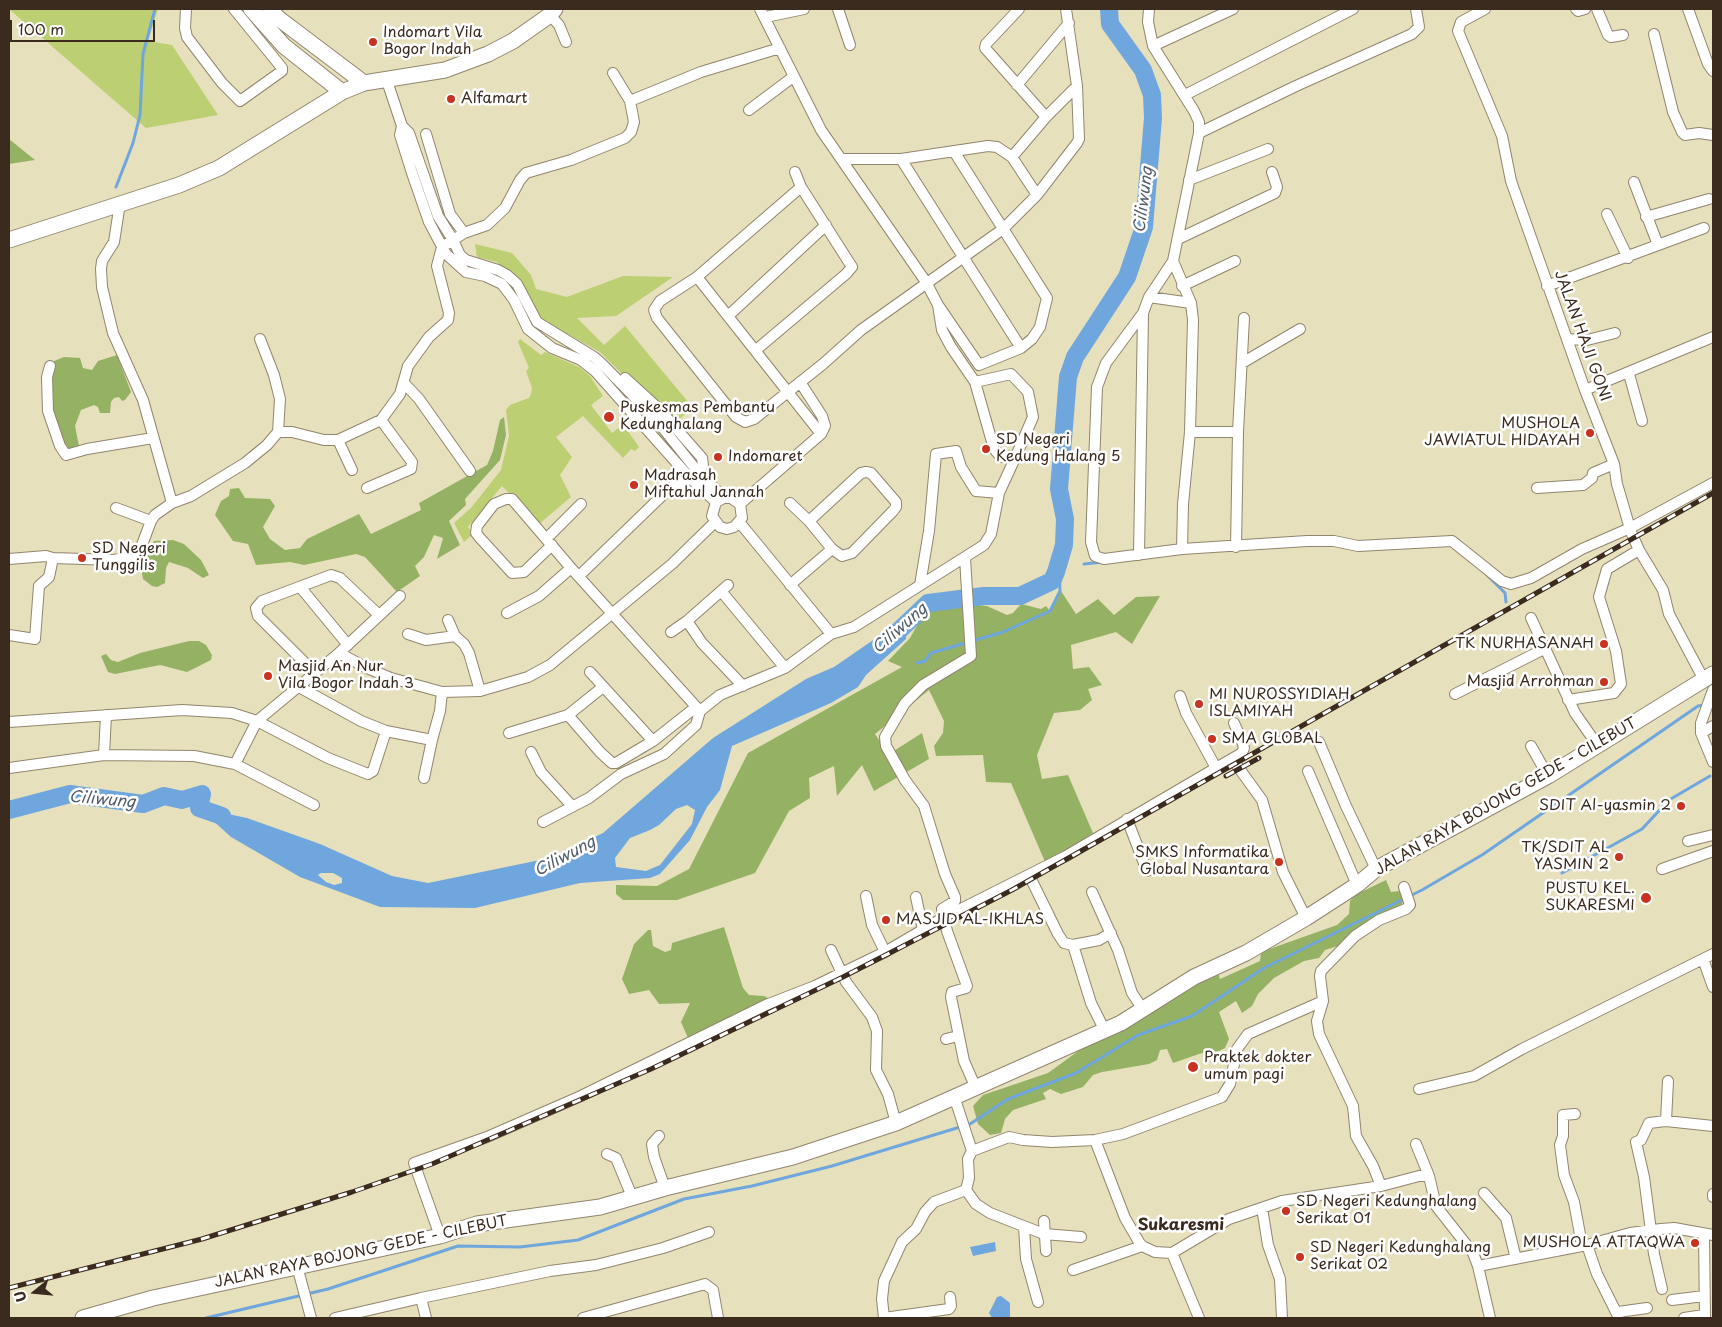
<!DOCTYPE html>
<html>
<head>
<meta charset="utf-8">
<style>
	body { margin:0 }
	#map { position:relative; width:1722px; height:1327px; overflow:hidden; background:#e7e0bd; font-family:"Playpen Sans",sans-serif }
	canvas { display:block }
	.frame { position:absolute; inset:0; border:10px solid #3b2a1e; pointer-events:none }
	.north { position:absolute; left:10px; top:1267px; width:50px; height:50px; -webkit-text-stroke:4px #fff; paint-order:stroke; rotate:253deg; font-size:14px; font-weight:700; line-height:20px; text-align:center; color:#3b2a1e }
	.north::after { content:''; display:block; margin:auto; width:18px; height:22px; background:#3b2a1e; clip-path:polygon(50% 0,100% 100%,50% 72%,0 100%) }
	.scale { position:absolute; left:10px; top:20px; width:145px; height:22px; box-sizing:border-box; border:2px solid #3b2a1e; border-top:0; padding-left:6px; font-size:15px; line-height:18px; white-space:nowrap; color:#3b2a1e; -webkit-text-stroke:4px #fff; paint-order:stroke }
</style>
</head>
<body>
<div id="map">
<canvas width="1722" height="1327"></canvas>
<div class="frame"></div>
<div class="north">U</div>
<div class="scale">100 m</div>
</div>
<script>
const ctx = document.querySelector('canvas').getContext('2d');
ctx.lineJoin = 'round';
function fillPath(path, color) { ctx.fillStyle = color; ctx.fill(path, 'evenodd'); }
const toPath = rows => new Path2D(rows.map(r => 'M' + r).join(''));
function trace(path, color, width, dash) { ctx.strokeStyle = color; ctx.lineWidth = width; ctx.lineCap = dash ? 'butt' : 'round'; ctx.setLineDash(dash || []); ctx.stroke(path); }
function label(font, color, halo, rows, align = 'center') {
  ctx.font = font + ' "Playpen Sans",sans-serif'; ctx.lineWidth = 5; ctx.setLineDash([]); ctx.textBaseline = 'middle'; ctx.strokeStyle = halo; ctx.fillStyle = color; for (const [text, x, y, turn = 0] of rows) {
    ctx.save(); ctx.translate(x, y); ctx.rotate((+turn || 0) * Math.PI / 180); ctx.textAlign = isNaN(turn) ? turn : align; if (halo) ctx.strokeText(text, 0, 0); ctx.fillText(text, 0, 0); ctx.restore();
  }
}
const green = toPath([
	[9,9,158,9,148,41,172,45,218,115,146,128],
	[475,244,512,253,531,275,536,289,567,297,623,276,673,277,616,316,577,318,604,345,625,326,693,408,677,421,656,399,653,402,622,374,600,352,562,331,537,322,514,279,497,262,477,257],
	[520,339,541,355,545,352,579,367,590,376,603,396,591,405,612,433,623,424,639,447,635,451,631,449,623,458,583,416,556,437,572,457,560,475,571,497,539,524,502,486,468,527,473,534,464,542,454,523,471,508,501,470,509,436,506,410,510,405,529,398,531,394,532,388,526,371,529,368,518,342],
	[590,358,618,385,709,491,707,492,646,421,588,361]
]);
const forest = toPath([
	[9,139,35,160,9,164],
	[117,355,131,392,125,400,122,401,119,397,114,398,111,402,110,413,100,413,98,407,94,405,81,410,75,426,79,446,69,454,57,436,47,379,54,361,64,357,80,358,83,368,92,370,98,361],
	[504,417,506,435,500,460,465,499,466,505,449,521,460,545,437,559,443,538,434,535,424,557,415,566,420,576,397,592,365,557,356,554,304,565,290,562,256,565,248,544,233,541,215,515,221,501,229,496,230,489,239,488,245,498,270,499,275,506,263,527,270,539,285,550,300,548,307,539,359,514,371,534,421,510,419,503,487,465,493,451,500,420],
	[173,540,184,544,201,560,209,575,203,578,188,568,169,562,166,568,165,583,157,587,152,586,143,579,142,573,150,548,154,541],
	[1061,591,1076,614,1098,599,1114,615,1136,597,1160,596,1132,644,1116,632,1071,645,1073,669,1089,667,1102,685,1088,689,1092,700,1080,710,1054,713,1037,755,1042,779,1068,775,1093,833,1046,864,1011,783,986,782,983,755,936,756,934,746,943,733,944,721,929,690,875,734,889,754,922,733,929,759,874,791,862,765,837,796,834,766,809,778,810,798,789,811,755,873,677,900,623,900,616,894,616,885,657,886,689,869,748,753,902,667,888,661,910,638,929,604,952,603,987,606,1007,615,1013,613,1021,604,1041,609,1046,606,1050,611],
	[189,641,199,641,206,645,212,655,211,660,187,672,160,665,115,674,108,672,101,656,106,654,111,660,118,662,140,653],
	[1386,880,1391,892,1400,891,1404,900,1399,909,1371,922,1338,946,1325,950,1319,958,1304,961,1274,978,1258,994,1252,1006,1242,1013,1236,1001,1219,1012,1229,1039,1225,1048,1211,1055,1202,1053,1173,1063,1167,1049,1160,1050,1157,1060,1149,1064,1102,1072,1093,1075,1083,1087,1061,1094,1050,1089,1043,1093,1046,1099,1013,1110,1005,1119,1001,1133,990,1135,978,1124,973,1106,983,1095,1048,1073,1081,1049,1218,971,1220,979,1260,961,1261,952,1337,925,1349,914,1350,901,1355,895],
	[724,927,743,988,749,995,764,996,772,1000,688,1038,681,1022,690,1003,659,1004,649,990,629,994,622,979,634,944,648,930,651,930,653,946,665,952,671,950,672,943]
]);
const water = toPath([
	[898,623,907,625,906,639,866,675,858,687,831,703,732,746,720,790,707,807,690,840,660,874,650,878,580,883,475,908,380,907,300,877,231,837,199,808,247,818,320,844,392,876,428,883,550,858,603,833,713,738,806,679,834,667],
	[687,805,695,810,692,824,660,865,646,871,616,867,615,858,630,838,650,830,659,825,676,809],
	[321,873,333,873,342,878,342,883,334,885,326,882,318,875],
	[995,1242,996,1251,973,1256,970,1247],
	[1001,1296,1010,1303,1010,1318,992,1318,989,1313,997,1297]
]);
const stream = toPath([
	[116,187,133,143,140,115,143,54,155,9],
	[1084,564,1103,562],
	[1486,574,1505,593,1506,602],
	[917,663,925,661,931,653,1003,632,1050,611,1060,591,1059,563],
	[1562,873,1642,829,1669,800,1710,776],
	[206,1318,328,1289,458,1246,520,1247,578,1240,684,1199,752,1186,832,1166,970,1124,1008,1099,1076,1073,1138,1035,1192,1016,1264,968,1422,890,1482,855,1698,706,1705,705]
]);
const river = toPath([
	[889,640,928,603,984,596,1020,596,1052,581,1056,572,1064,545,1065,519,1059,489,1068,377,1075,357,1127,277,1144,227,1153,118,1152,95,1143,70,1110,24,1109,9],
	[9,810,70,794,143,804,164,796,182,800,202,794,199,808,222,816]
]);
const street = toPath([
	[186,9,185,28,187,37,222,83,240,101,282,71,282,68,234,9],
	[760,9,821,130,926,282,938,305,979,365,1021,348,1032,339,1040,327,1047,298,955,153],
	[838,9,850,45],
	[1019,9,986,44,985,48,1046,117],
	[1149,9,1148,22,1153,46,1194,111,1199,122,1199,133,1173,261,1149,297,1143,313,1106,363,1097,387,1091,542,1095,556,1104,559,1182,549,1307,541,1334,541,1358,546,1452,541,1502,581,1511,584,1531,578,1582,549,1630,528,1713,483],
	[1485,9,1461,22,1458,31,1502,136,1511,181,1585,390,1614,464,1617,484,1631,532,1639,550,1663,590,1669,614,1704,680],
	[1576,9,1578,11,1585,9],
	[1597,9,1608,35,1611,37,1623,35],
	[1688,9,1708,64,1713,71],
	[550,15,559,25,566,42],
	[766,17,804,9],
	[1654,34,1673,112,1682,132,1685,135,1699,133,1713,135],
	[1153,46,1233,9],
	[613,73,630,101,701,72,780,48],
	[386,78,402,126,409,133,438,216,453,240,460,255,466,260,498,270,507,275,517,284,537,322,594,357,602,364,654,417,698,472,724,498,731,498,740,504,742,518,734,527,727,529,720,527,712,516,716,502,724,498],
	[1017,85,1069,23],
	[1185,95,1353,9],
	[749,110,793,77],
	[402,126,400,135,412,173,429,222,446,254,466,272,485,276,502,284,514,300,528,329,552,348,581,360,595,371,690,478,716,502],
	[1199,133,1296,86,1412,34,1419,27,1416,9],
	[426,134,450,214,464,233],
	[1012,157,1037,195],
	[842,159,901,159,988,146,997,147,1012,157,1046,117,1077,86],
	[901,159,1021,348],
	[1189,180,1268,149],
	[1634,182,1658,245],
	[801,187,697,277,660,301,654,310,657,318,736,417,745,422,754,419,823,364,861,330,1003,229,1037,195,1077,143,1079,139,1077,86,1066,9],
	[120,203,114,242,102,261,101,269,102,287,113,333,143,400,172,503],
	[1607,214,1628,258],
	[1646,217,1709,199],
	[1178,239,1275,193,1277,187,1272,172],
	[1173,261,1191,303,1193,320,1190,432,1183,504,1182,549],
	[697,277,821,434],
	[1182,286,1235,261],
	[1547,286,1704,228],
	[1149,297,1191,303],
	[728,316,826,225],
	[260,339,274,375,280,399,278,432],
	[1567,339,1587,340,1615,333],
	[756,350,846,274,852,267,801,187,795,172],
	[1242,363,1300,329],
	[50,366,47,377,48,411,60,446,66,455,87,449,153,438],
	[1629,374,1642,421],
	[625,378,660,410,702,458,703,465,698,472],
	[975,382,1011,374,1028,392,1033,417,1016,456],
	[404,383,419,399,470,471],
	[1585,390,1713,337],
	[1190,432,1238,432,1236,547],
	[1238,432,1244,318],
	[338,440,352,470],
	[367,488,411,469,412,462,381,420],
	[1537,488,1583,485,1592,478,1593,473,1614,464],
	[790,503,809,521,832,549],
	[740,504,821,434,825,426,822,416,800,382],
	[116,508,151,521],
	[740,523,831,634],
	[546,539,581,504],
	[552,545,524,572,512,573,480,538,476,533,477,526,494,504,506,499,512,499,571,568,700,711],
	[1139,555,1143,314],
	[965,558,971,656,923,685,905,703,885,737,886,746,905,780,924,806,945,874,955,897,955,901,942,909,947,931,967,986,966,988,952,992,951,997,964,1061,975,1086],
	[9,559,46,556,53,558,114,560,133,556,140,550,151,521,155,515,172,503,191,496,245,463,267,445,278,432,292,432,324,440,338,440,381,420,400,394,408,366,429,337,448,320,449,313,437,266,442,247,464,233,487,225,505,208,520,180,526,173,571,160,625,138,631,132,634,122,630,101],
	[579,576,670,488,690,478],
	[728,585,687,621,702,643,743,686],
	[790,585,832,549,842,556,852,553,893,511,896,507,896,502,871,473,866,472,861,473,809,521],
	[920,585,929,531,936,454,956,451,961,467,976,491,999,493],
	[301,588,348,645],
	[721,591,785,668],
	[507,613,539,596,571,568],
	[1531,618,1575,713,1598,746],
	[448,620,455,636],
	[671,632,687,621],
	[408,634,426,640,455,636,464,644,469,653,480,691],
	[9,635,35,639,39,586,49,577,53,558],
	[339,653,367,668,391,678,442,692,480,691,528,677,550,665,672,564,715,522],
	[590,672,653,741],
	[315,673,258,616,256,608,262,601,331,575,340,578,379,615],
	[299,687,361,721,386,731,432,740,440,711,442,692],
	[1713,690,1701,723,1701,733,1713,762],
	[1455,694,1546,648],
	[1180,696,1186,713,1216,768,1242,753,1244,748,1242,741,1234,723],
	[1568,700,1614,693,1621,684,1616,651,1599,597,1607,569,1639,550],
	[568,715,600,752,612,763,616,763,653,741,696,707],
	[9,722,182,710,232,713,257,721,328,758,368,774,373,771,386,731],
	[509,733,568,715,603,687],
	[1701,733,1713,726],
	[1319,742,1346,806,1376,869],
	[1531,746,1548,776],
	[531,752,541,772,572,806],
	[104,755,106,715],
	[1233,760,1262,800,1283,872,1306,918],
	[235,764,257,721,339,653,400,596],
	[9,768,104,755,194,756,235,764,314,805],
	[1308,771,1357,885],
	[424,778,432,740],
	[1127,819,1147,871],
	[543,822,589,798,621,774,664,754,696,725,700,711,720,695,785,668,831,634,854,627,984,545,991,534,999,493,1016,456,1001,457,994,449,975,382,951,347,942,330,938,305],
	[1688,841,1713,835],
	[1662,869,1713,851],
	[1029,875,1058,934,1064,943,1073,945,1091,1003,1105,1031],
	[1092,892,1118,950,1132,993,1142,1008],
	[866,896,872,925,885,952],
	[916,897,923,930],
	[1073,945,1099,940,1111,933],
	[831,950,846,982,872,1017,877,1031,876,1070,888,1094,896,1123],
	[1703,959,1713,987],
	[946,1039,958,1036],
	[1419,1089,1474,1076,1522,1049,1713,954],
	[954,1096,972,1151,968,1159,969,1178,966,1190,976,1204,990,1213,1044,1234,1081,1237],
	[1575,1114,1563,1115,1563,1136,1560,1145,1564,1175,1574,1202,1582,1245],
	[1666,1121,1668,1081],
	[659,1136,652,1144,654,1157,665,1188],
	[1095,1140,1125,1218,1139,1242,1142,1246,1155,1252,1172,1253],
	[1416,1144,1429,1176],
	[972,1151,1009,1137,1023,1140,1052,1142,1095,1140,1123,1134,1222,1097,1230,1084,1237,1049,1248,1034,1323,1001],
	[607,1154,616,1158,633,1199],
	[1381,1186,1373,1166,1356,1136,1353,1106,1319,1034,1317,1021,1323,1001,1320,976,1321,971,1355,936,1379,920,1406,909,1410,905,1404,887],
	[1484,1193,1506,1218,1516,1259],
	[1713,1194,1713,1197],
	[1262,1208,1268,1245,1280,1279,1282,1318],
	[1044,1221,1046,1251],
	[1024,1227,1026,1259,1038,1302],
	[1704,1234,1705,1318],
	[440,1236,414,1163,487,1137,581,1096,766,1005,815,986,885,952,943,918,1066,856,1216,768],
	[1587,1245,1597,1274,1619,1318],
	[1172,1253,1229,1219,1282,1201,1381,1186,1419,1176,1429,1176,1436,1206,1473,1253,1478,1266,1587,1245,1630,1233,1661,1229,1674,1228,1713,1235],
	[1172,1253,1199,1318],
	[297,1266,311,1318],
	[1478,1266,1490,1318],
	[1073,1270,1142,1246],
	[1662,1289,1654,1254,1644,1177,1636,1142,1641,1140,1649,1123,1666,1121,1713,1126],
	[421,1298,550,1271,596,1265,663,1248,709,1232],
	[1672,1300,1704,1296],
	[1618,1312,1647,1308],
	[335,1318,421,1298,426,1318],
	[583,1318,705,1284,713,1290,718,1318],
	[884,1318,882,1299,884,1281,902,1242,916,1229,925,1212,934,1202,966,1190],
	[884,1318,949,1309,951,1306,950,1297],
	[1684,1318,1704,1315]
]);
const secondary = toPath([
	[251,9,284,46,342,92],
	[270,9,278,18,364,83],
	[9,240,179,185,219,168,342,92,364,83,445,70,488,54,513,41,550,15,555,9],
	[83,1318,153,1298,440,1236,477,1224,600,1207,665,1188,793,1157,896,1123,1121,1023,1194,977,1246,953,1306,918,1357,885,1376,869,1548,776,1713,674]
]);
const rail = toPath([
	[1226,776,1259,758],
	[9,1288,202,1239,352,1192,432,1164,651,1069,843,977,1012,890,1713,493]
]);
const markers = [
	[373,42,5,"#c8321e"],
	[451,99,5,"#c8321e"],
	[609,417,6,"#c8321e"],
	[1590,433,5,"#c8321e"],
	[986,449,5,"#c8321e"],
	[718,457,5,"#c8321e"],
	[634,485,5,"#c8321e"],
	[82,558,5,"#c8321e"],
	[1604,644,5,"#c8321e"],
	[268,676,5,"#c8321e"],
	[1604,682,5,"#c8321e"],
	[1199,704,5,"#c8321e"],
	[1212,739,5,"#c8321e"],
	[1681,806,5,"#c8321e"],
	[1619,857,5,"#c8321e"],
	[1279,862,5,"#c8321e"],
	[1646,898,6,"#c8321e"],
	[886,920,5,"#c8321e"],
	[1193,1067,6,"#c8321e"],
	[1286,1211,5,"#c8321e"],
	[1695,1243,5,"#c8321e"],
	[1300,1257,5,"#c8321e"]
];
const poiNames = [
	["Indomart Vila",383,33],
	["Bogor Indah",383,50],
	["Alfamart",461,99],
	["Puskesmas Pembantu",620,408],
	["Kedunghalang",620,425],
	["MUSHOLA",1580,424,"right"],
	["JAWIATUL HIDAYAH",1580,441,"right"],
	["SD Negeri",996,440],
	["Kedung Halang 5",996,457],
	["Indomaret",728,457],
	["Madrasah",644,476],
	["Miftahul Jannah",644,493],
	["SD Negeri",92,549],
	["Tunggilis",92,566],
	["TK NURHASANAH",1594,644,"right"],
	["Masjid An Nur",278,667],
	["Vila Bogor Indah 3",278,684],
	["Masjid Arrohman",1594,682,"right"],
	["MI NUROSSYIDIAH",1209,695],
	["ISLAMIYAH",1209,712],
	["SMA GLOBAL",1222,739],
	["SDIT Al-yasmin 2",1671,806,"right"],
	["TK/SDIT AL",1609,848,"right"],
	["YASMIN 2",1609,865,"right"],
	["SMKS Informatika",1269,853,"right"],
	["Global Nusantara",1269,870,"right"],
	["PUSTU KEL.",1635,889,"right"],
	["SUKARESMI",1635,906,"right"],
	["MASJID AL-IKHLAS",896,920],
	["Praktek dokter",1204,1058],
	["umum pagi",1204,1075],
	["SD Negeri Kedunghalang",1296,1202],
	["Serikat 01",1296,1219],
	["MUSHOLA ATTAQWA",1685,1243,"right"],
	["SD Negeri Kedunghalang",1310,1248],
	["Serikat 02",1310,1265]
];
const streetNames = [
	["JALAN HAJI GONI",1582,336,70],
	["JALAN RAYA BOJONG GEDE - CILEBUT",1506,797,-30],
	["JALAN RAYA BOJONG GEDE - CILEBUT",361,1252,-12]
];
const waterNames = [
	["Ciliwung",1144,200,-83],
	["Ciliwung",900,629,-41],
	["Ciliwung",102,800,5],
	["Ciliwung",565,857,-28]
];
const neighbourhoodNames = [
	["Sukaresmi",1181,1226]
];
fillPath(green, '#bccf72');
fillPath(forest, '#95b264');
fillPath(water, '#6fa6dd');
trace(stream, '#6fa6dd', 3);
trace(river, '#6fa6dd', 18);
trace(street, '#91856e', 12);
trace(secondary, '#91856e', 17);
trace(street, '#fff', 10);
trace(secondary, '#fff', 15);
trace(rail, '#3b2a1e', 5);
trace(rail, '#fff', 3, [9]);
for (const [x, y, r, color] of markers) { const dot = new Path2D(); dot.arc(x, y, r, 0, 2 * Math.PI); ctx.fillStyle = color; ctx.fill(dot); trace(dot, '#fff', 2); }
label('15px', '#3b2a1e', '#fff', poiNames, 'left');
label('15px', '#3b2a1e', '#fff', streetNames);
label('italic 16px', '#505c6a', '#fff', waterNames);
label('bold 16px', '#3b2a1e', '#fff', neighbourhoodNames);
</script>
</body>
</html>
